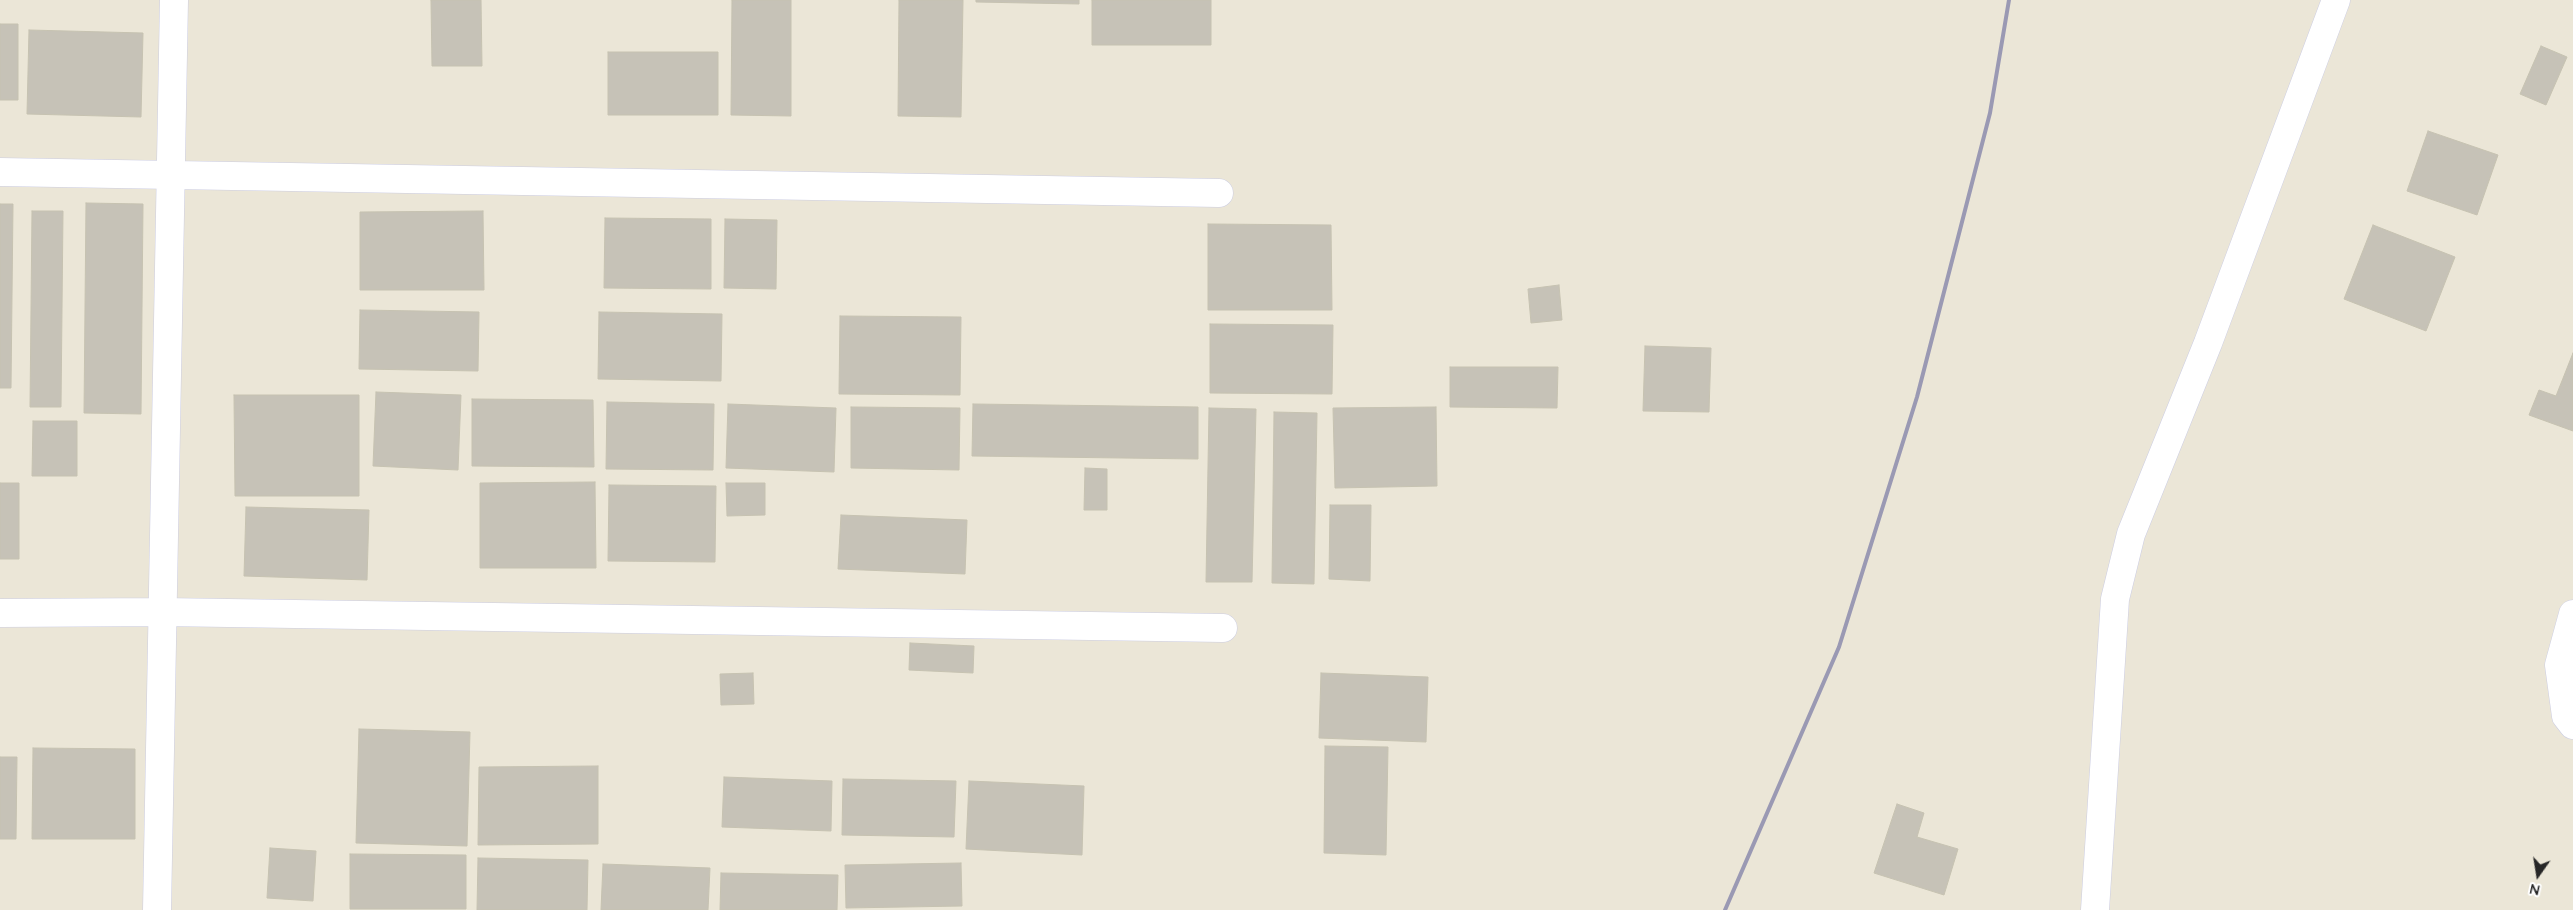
<!DOCTYPE html>
<html>
<head>
<meta charset="utf-8">
<style>
	body { margin:0 }
	#map { position:relative; width:2573px; height:910px; overflow:hidden; background:#ebe6d7; font-family:Quicksand,sans-serif }
	canvas { display:block }
	.north { position:absolute; left:2513px; top:850px; width:50px; height:50px; -webkit-text-stroke:4px #fff; paint-order:stroke; rotate:193deg; font-size:14px; font-weight:700; line-height:20px; text-align:center; color:#272727 }
	.north::after { content:''; display:block; margin:auto; width:18px; height:22px; background:#272727; clip-path:polygon(50% 0,100% 100%,50% 72%,0 100%) }
</style>
</head>
<body>
<div id="map">
<canvas width="2573" height="910"></canvas>
<div class="north">N</div>
</div>
<script>
const ctx = document.querySelector('canvas').getContext('2d');
ctx.lineJoin = 'round';
function fillPath(path, color) { ctx.fillStyle = color; ctx.fill(path, 'evenodd'); }
const toPath = rows => new Path2D(rows.map(r => 'M' + r).join(''));
function trace(path, color, width, dash) { ctx.strokeStyle = color; ctx.lineWidth = width; ctx.lineCap = dash ? 'butt' : 'round'; ctx.setLineDash(dash || []); ctx.stroke(path); }
const building = toPath([
	[431,0,481,0,482,66,432,66,431,0],
	[732,0,791,0,791,116,731,115,732,0],
	[899,0,963,0,961,117,898,116,899,0],
	[976,0,1079,0,1079,4,976,2,976,0],
	[1092,0,1211,0,1211,45,1092,45,1092,0],
	[0,24,18,24,18,100,0,100,0,24],
	[29,30,143,33,141,117,27,114,29,30],
	[2541,46,2567,57,2546,105,2520,94,2541,46],
	[608,52,718,52,718,115,608,115,608,52],
	[2428,131,2498,155,2477,215,2407,191,2428,131],
	[86,203,143,204,141,414,84,413,86,203],
	[0,204,13,204,11,388,0,388,0,204],
	[32,211,63,211,61,407,30,407,32,211],
	[483,211,484,290,360,290,360,212,483,211],
	[605,218,711,219,711,289,604,288,605,218],
	[725,219,777,220,776,289,724,288,725,219],
	[1208,224,1331,225,1332,310,1208,310,1208,224],
	[2373,225,2455,257,2426,331,2344,299,2373,225],
	[1559,285,1562,320,1531,323,1528,289,1559,285],
	[360,310,479,312,478,371,359,369,360,310],
	[599,312,722,314,721,381,598,379,599,312],
	[840,316,961,317,960,395,839,394,840,316],
	[1210,324,1333,325,1332,394,1210,393,1210,324],
	[1645,346,1711,348,1709,412,1643,411,1645,346],
	[2573,353,2573,431,2529,415,2539,390,2556,396,2573,353],
	[1450,367,1558,367,1557,408,1450,407,1450,367],
	[376,392,461,395,458,470,373,466,376,392],
	[234,395,359,395,359,496,235,496,234,395],
	[472,399,593,400,594,467,472,466,472,399],
	[607,402,714,404,713,470,606,469,607,402],
	[728,404,836,408,834,472,726,468,728,404],
	[973,404,1198,407,1198,459,972,456,973,404],
	[851,407,960,408,959,470,851,468,851,407],
	[1436,407,1437,486,1335,488,1333,408,1436,407],
	[1209,408,1256,409,1252,582,1206,582,1209,408],
	[1274,412,1317,413,1314,584,1272,583,1274,412],
	[33,421,77,421,77,476,32,476,33,421],
	[1085,468,1107,469,1107,510,1084,510,1085,468],
	[595,482,596,568,480,568,480,483,595,482],
	[0,483,19,483,19,559,0,559,0,483],
	[726,483,765,483,765,515,727,516,726,483],
	[609,485,716,486,715,562,608,561,609,485],
	[1330,505,1371,505,1370,581,1329,579,1330,505],
	[246,507,369,510,367,580,244,576,246,507],
	[841,515,967,520,965,574,838,569,841,515],
	[910,643,974,646,973,673,909,670,910,643],
	[753,673,754,704,721,705,720,674,753,673],
	[1321,673,1428,677,1426,742,1319,738,1321,673],
	[359,729,470,732,467,846,356,843,359,729],
	[1325,746,1388,747,1386,855,1324,853,1325,746],
	[33,748,135,749,135,839,32,839,33,748],
	[0,757,17,757,16,839,0,839,0,757],
	[598,766,598,844,478,845,479,767,598,766],
	[724,777,832,781,831,831,722,827,724,777],
	[843,779,956,781,954,837,842,835,843,779],
	[969,781,1084,786,1082,855,966,849,969,781],
	[1897,804,1924,813,1917,837,1958,849,1944,895,1874,873,1897,804],
	[270,848,316,851,313,901,267,898,270,848],
	[350,854,466,855,466,909,350,909,350,854],
	[478,858,588,860,587,910,477,910,478,858],
	[961,863,962,906,846,908,845,865,961,863],
	[603,864,710,868,708,910,601,910,603,864],
	[721,873,838,875,837,910,720,910,721,873]
]);
const minor = toPath([
	[0,172,1219,193],
	[0,613,162,612,1223,628],
	[2573,614,2559,665,2566,716,2573,725],
	[157,910,174,0],
	[2095,910,2115,599,2131,534,2208,343,2336,0]
]);
const rail = toPath([
	[1725,910,1839,647,1917,397,1990,113,2009,0]
]);
fillPath(building, '#c6c2b7');
trace(building, '#c6c2b1', 1);
trace(minor, '#cccde2', 29);
trace(minor, '#fff', 28);
trace(rail, '#9a99b3', 4);
</script>
</body>
</html>
